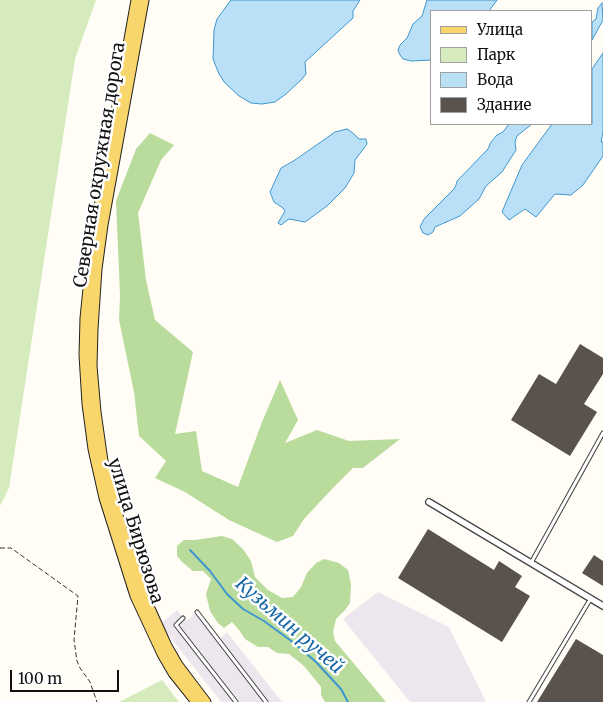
<!DOCTYPE html>
<html>
<head>
<meta charset="utf-8">
<style>
	body { margin:0 }
	#map { position:relative; width:603px; height:702px; overflow:hidden; background:#fffdf5; font-family:Merriweather,serif }
	canvas { display:block }
	.legend { position:absolute; left:430px; top:10px; width:162px; height:115px; box-sizing:border-box; background:#fff; border:1px solid #a0a0a0; margin:0; padding:6px 9px; list-style:none; font-size:15px; color:#111 }
	.legend li { display:flex; align-items:center; gap:10px; height:25px }
	.legend b { width:25px; border:1px solid #a0a0a0 }
	.scale { position:absolute; left:10px; top:670px; width:109px; height:22px; box-sizing:border-box; border:2px solid #111; border-top:0; padding-left:6px; font-size:15px; line-height:18px; white-space:nowrap; color:#111; -webkit-text-stroke:4px #fff; paint-order:stroke }
</style>
</head>
<body>
<div id="map">
<canvas width="603" height="702"></canvas>
<ul class="legend">
<li><b style="height:6px;background:#f9d66b"></b>Улица</li>
<li><b style="height:14px;background:#d5ebbd"></b>Парк</li>
<li><b style="height:14px;background:#b9e0f7"></b>Вода</li>
<li><b style="height:14px;background:#5a524d"></b>Здание</li>
</ul>
<div class="scale">100 m</div>
</div>
<script>
const ctx = document.querySelector('canvas').getContext('2d');
ctx.lineJoin = 'round';
function fillPath(path, color) { ctx.fillStyle = color; ctx.fill(path, 'evenodd'); }
const toPath = rows => new Path2D(rows.map(r => 'M' + r).join(''));
function trace(path, color, width, dash) { ctx.strokeStyle = color; ctx.lineWidth = width; ctx.lineCap = dash ? 'butt' : 'round'; ctx.setLineDash(dash || []); ctx.stroke(path); }
function label(font, color, halo, rows, align = 'center') {
  ctx.font = font + ' Merriweather,serif'; ctx.lineWidth = 5; ctx.setLineDash([]); ctx.textBaseline = 'middle'; ctx.strokeStyle = halo; ctx.fillStyle = color; for (const [text, x, y, turn = 0] of rows) {
    ctx.save(); ctx.translate(x, y); ctx.rotate((+turn || 0) * Math.PI / 180); ctx.textAlign = isNaN(turn) ? turn : align; if (halo) ctx.strokeText(text, 0, 0); ctx.fillText(text, 0, 0); ctx.restore();
  }
}
const industrial = toPath([
	[378,592,449,627,486,702,410,702,343,619],
	[177,610,186,621,197,612,219,639,227,632,282,702,221,702,160,624]
]);
const green = toPath([
	[0,0,96,0,75,59,9,488,0,506],
	[162,680,179,702,119,702]
]);
const forest = toPath([
	[150,133,174,145,161,160,138,213,146,280,155,320,193,352,175,434,196,431,202,471,238,487,262,422,280,380,298,420,285,443,317,430,349,441,400,439,363,468,353,468,331,490,304,519,293,536,277,542,229,520,185,492,155,478,166,461,139,436,134,392,119,320,120,295,116,201,136,149],
	[222,536,232,539,243,549,251,561,255,577,268,590,282,598,293,597,301,587,307,573,316,563,324,559,339,563,348,570,351,584,350,603,345,610,336,619,333,632,335,641,386,702,325,702,321,695,321,687,304,666,289,654,277,653,268,647,258,647,245,639,239,630,232,622,224,628,218,623,210,611,206,594,211,579,203,571,193,571,182,562,177,556,177,546,184,540,195,540]
]);
const water = toPath([
	[231,0,360,0,353,11,353,18,305,62,306,74,301,80,286,94,275,102,262,104,251,103,239,96,225,83,219,74,213,59,214,30,217,19,231,0],
	[427,0,497,0,489,11,432,11,432,60,411,61,403,59,400,55,398,50,400,45,407,38,413,24,422,16,427,0],
	[602,3,603,20,592,40,592,22,596,19,598,8,602,3],
	[603,53,603,132,601,142,603,142,603,156,583,185,571,195,555,194,536,217,525,209,509,220,502,212,522,165,552,124,592,124,592,69,603,53],
	[509,124,532,124,517,136,515,142,516,150,502,172,486,186,479,199,460,216,435,227,433,232,428,235,423,233,420,227,424,219,454,189,456,185,457,181,488,149,491,142,497,135,503,132,509,124],
	[347,129,353,133,359,139,366,139,367,144,355,160,354,173,345,188,327,206,305,222,289,219,281,225,278,223,285,211,283,208,274,202,270,192,281,168,295,160,335,132,347,129]
]);
const stream = toPath([
	[190,550,210,571,227,594,243,609,264,621,294,643,316,662,341,689,348,702]
]);
const building = toPath([
	[580,344,603,358,603,374,584,404,597,412,570,456,511,420,539,374,556,384],
	[428,529,494,570,499,561,522,576,515,587,530,596,502,642,398,578],
	[594,555,603,561,603,586,582,573],
	[576,639,603,655,603,702,537,702]
]);
const path = toPath([
	[0,548,11,548,78,596,74,640,77,661,80,668,90,682,97,702]
]);
const service = toPath([
	[531,563,603,433],
	[197,612,266,702],
	[183,618,176,625,236,702],
	[529,702,591,598]
]);
const minor = toPath([
	[429,502,603,606]
]);
const primary = toPath([
	[136,0,95,229,91,259,85,318,84,355,87,404,93,449,104,498,135,596,162,654,173,673,196,702],
	[144,0,103,225,97,269,93,329,92,366,96,412,103,461,114,502,128,548,144,595,167,646,178,665,206,702]
]);
const streetNames = [
	["Северная окружная дорога",100,165,-81],
	["улица Бирюзова",135,531,73]
];
const waterNames = [
	["Кузьмин ручей",289,626,41]
];
fillPath(industrial, '#eee6ef');
fillPath(green, '#d5ebbd');
fillPath(forest, '#b9dc9c');
fillPath(water, '#b9e0f7');
trace(water, '#3f96cf', 1);
trace(stream, '#3f96cf', 2);
fillPath(building, '#5a524d');
trace(service, '#444', 5);
trace(minor, '#444', 8);
trace(primary, '#222', 11);
trace(path, '#333', 1, [5, 2.5]);
trace(service, '#fff', 3);
trace(minor, '#fff', 5.5);
trace(primary, '#f9d66b', 9);
label('18px', '#111', '#fff', streetNames);
label('italic 19px', '#1768a6', '#fff', waterNames);
</script>
</body>
</html>
